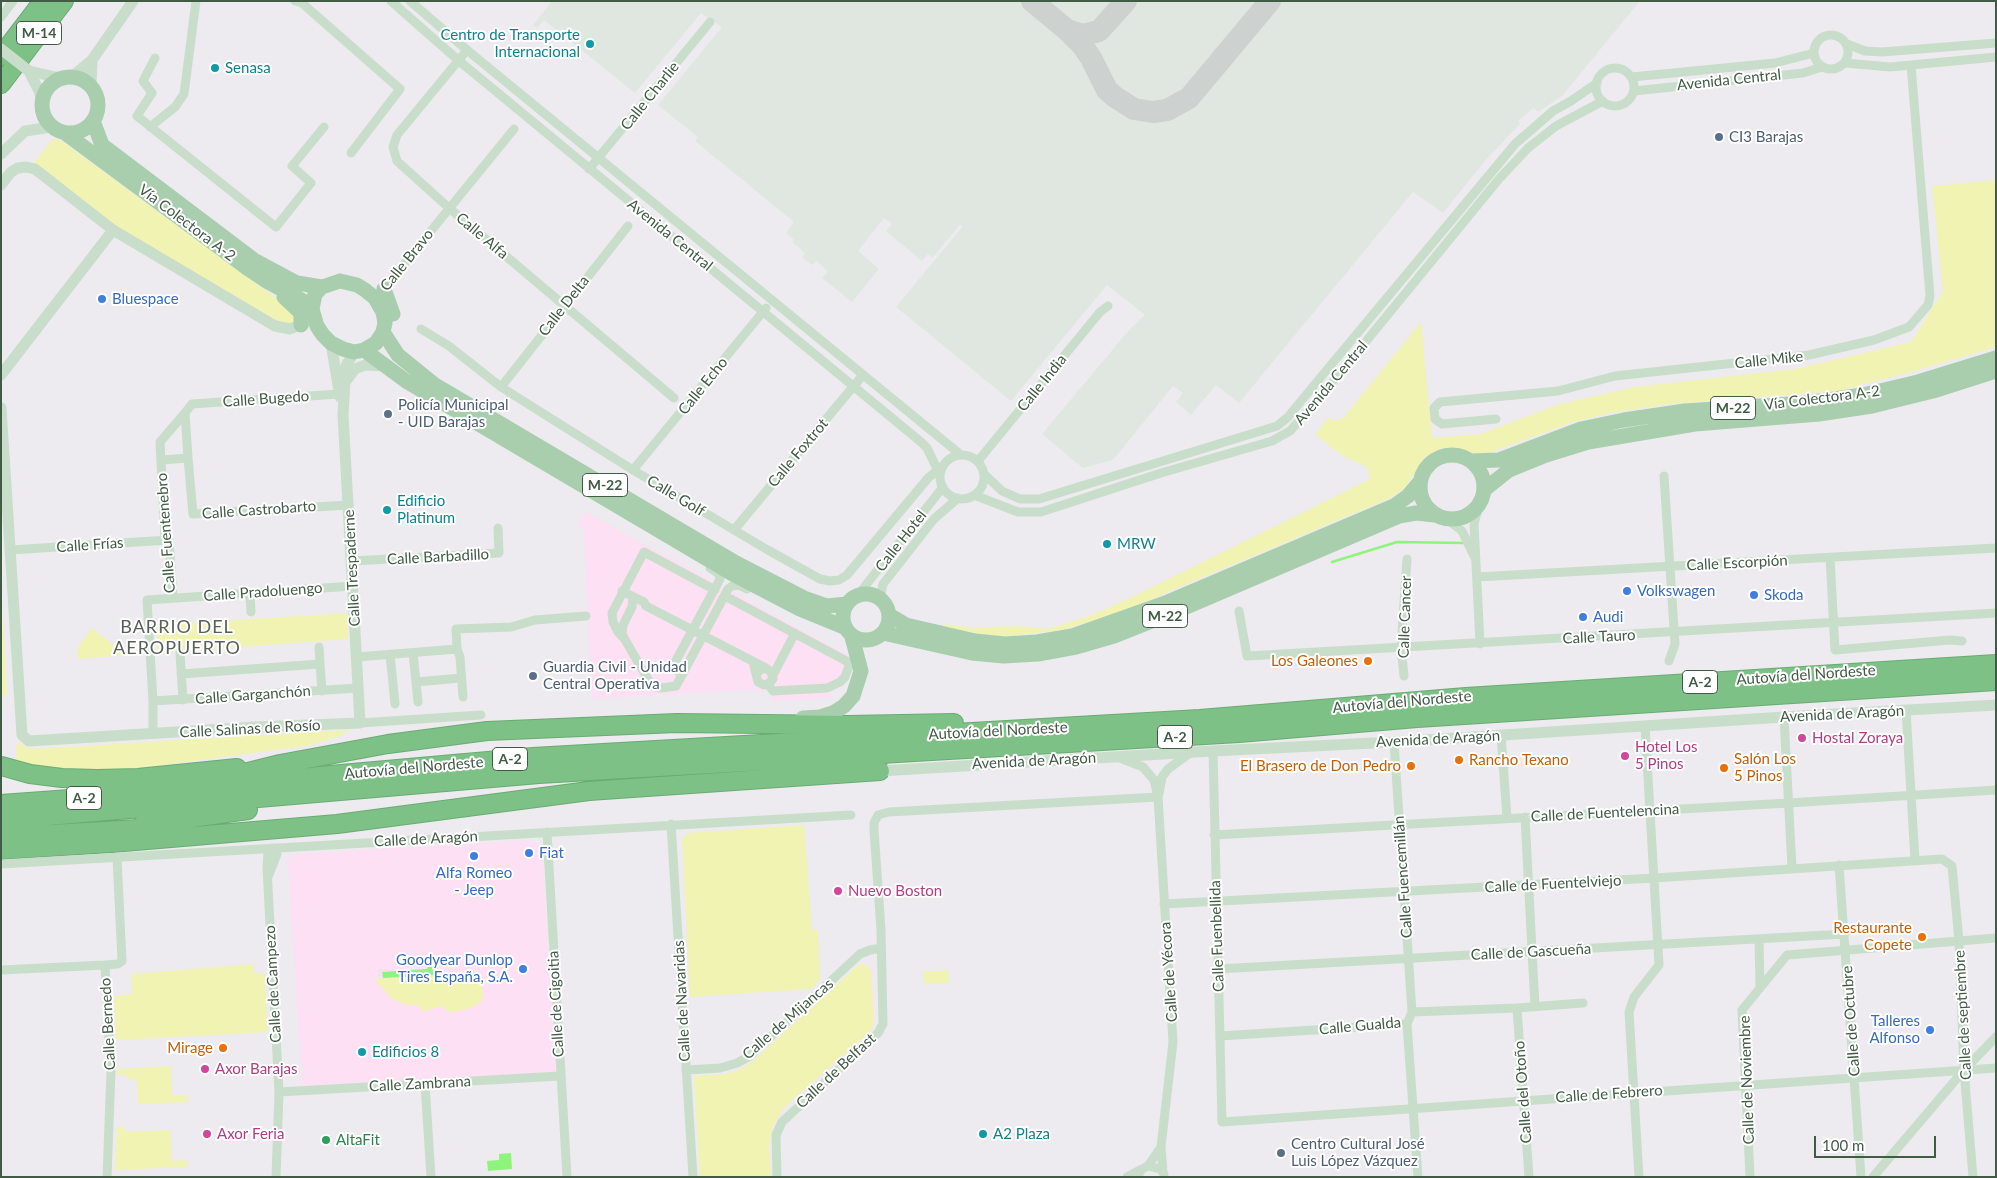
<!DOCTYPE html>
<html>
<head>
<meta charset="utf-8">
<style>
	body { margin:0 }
	#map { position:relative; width:1997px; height:1178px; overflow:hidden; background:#edebef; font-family:Lato,sans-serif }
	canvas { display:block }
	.frame { position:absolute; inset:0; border:2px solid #425b45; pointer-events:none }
	.scale { position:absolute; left:1814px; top:1136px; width:122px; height:22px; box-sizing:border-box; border:2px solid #425b45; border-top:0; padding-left:6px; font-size:15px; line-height:18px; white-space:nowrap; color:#425b45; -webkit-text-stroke:4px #fff; paint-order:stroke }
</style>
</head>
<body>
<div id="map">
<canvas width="1997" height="1178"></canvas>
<div class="frame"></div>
<div class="scale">100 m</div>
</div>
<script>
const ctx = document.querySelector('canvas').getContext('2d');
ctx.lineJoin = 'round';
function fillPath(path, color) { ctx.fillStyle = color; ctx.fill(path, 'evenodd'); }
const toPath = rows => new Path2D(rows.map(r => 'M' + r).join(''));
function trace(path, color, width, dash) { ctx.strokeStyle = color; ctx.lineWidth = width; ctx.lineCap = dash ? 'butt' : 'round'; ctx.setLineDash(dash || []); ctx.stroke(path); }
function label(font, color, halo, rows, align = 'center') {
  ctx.font = font + ' Lato,sans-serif'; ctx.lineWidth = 4; ctx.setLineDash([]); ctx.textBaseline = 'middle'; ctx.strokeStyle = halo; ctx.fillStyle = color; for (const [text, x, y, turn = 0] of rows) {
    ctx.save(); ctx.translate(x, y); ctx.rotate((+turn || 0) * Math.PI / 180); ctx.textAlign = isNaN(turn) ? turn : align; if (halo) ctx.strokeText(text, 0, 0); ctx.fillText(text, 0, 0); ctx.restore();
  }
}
const commercial = toPath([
	[586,512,854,658,853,668,848,679,830,692,830,698,774,701,767,691,745,690,592,699,584,529,578,524],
	[528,840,537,843,542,851,556,1072,432,1080,302,1086,288,857,297,854]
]);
const airport = toPath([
	[552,1,1640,1,1562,96,1538,112,1533,108,1518,121,1520,124,1484,162,1443,213,1413,192,1239,403,1216,385,1191,415,1176,402,1183,393,1173,386,1113,460,1083,468,1042,434,1129,330,1145,315,1107,285,1011,401,896,307,963,226,960,225,932,258,928,254,922,261,886,231,892,224,884,218,858,251,879,269,852,302,822,278,828,271,816,261,812,265,802,257,805,253,792,242,794,240,786,233,794,222,695,141,698,137,658,105,722,27,701,13,635,93,544,20,537,28,533,25]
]);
const green = toPath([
	[54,138,63,142,284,304,297,319,292,323,283,324,111,224,32,165],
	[1996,180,1996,347,1907,373,1838,391,1670,404,1610,413,1570,423,1486,454,1479,454,1453,448,1443,448,1435,451,1424,458,1405,488,1390,498,1109,617,1060,630,1010,636,989,636,944,626,946,624,971,628,1018,626,1047,629,1092,615,1132,597,1370,479,1367,467,1341,455,1315,434,1328,418,1337,421,1343,418,1421,322,1432,438,1480,434,1560,404,1634,387,1795,369,1911,342,1943,291,1932,186],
	[1,582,7,696,1,696],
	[348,613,348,639,158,653,156,625],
	[92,628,125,655,78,659,77,648],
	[350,730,337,737,306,746,141,768,111,770,57,768,16,762,16,743,32,749],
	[804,825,812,930,818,930,820,980,811,989,690,997,682,838,688,833],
	[253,964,254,973,263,973,265,975,268,1032,116,1040,114,996,132,994,131,974],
	[863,964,869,967,871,972,874,1022,871,1031,789,1103,780,1113,772,1129,769,1146,771,1177,700,1177,694,1076,726,1074,741,1069,753,1061,857,966],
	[948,970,949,983,924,984,923,972],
	[457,974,458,983,482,981,483,1000,471,1008,449,1013,443,1006,423,1011,417,1005,408,1005,398,1002,391,998,374,979],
	[171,1066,172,1096,187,1095,188,1102,138,1104,137,1079,127,1079,127,1075,117,1075,117,1069],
	[117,1127,124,1127,125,1132,170,1130,172,1161,187,1160,187,1167,115,1170]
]);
const water = toPath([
	[428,966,438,966,438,975,383,978,382,972,427,969],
	[511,1153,512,1169,488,1171,487,1161,499,1160,499,1154]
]);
const stream = toPath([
	[1332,562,1397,542,1464,543]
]);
const taxiway = toPath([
	[1032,1,1067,30,1082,45,1091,58,1107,90,1115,97,1134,109,1153,112,1167,110,1189,98,1270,1],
	[1067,30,1083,35,1099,31,1126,1]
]);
const minor = toPath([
	[295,1,302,3,400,89,351,153],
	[391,1,458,60,921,442,927,448,940,475],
	[410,1,467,50,961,455],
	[1,17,13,1],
	'1814 52a17 17 0 1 1 34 0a17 17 0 1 1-34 0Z',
	[1847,44,1865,51,1882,52,1996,43],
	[467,50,397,135,393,147,397,161,449,208,674,398],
	[155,58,143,81,152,93,137,116,276,227,311,183,292,166,324,127],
	[1845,63,1890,67,1996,57],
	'1596 87a19 19 0 1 1 38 0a19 19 0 1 1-38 0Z',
	[1632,77,1775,63,1814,53],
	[1634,91,1803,73,1822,67],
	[150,127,175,107,184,94,196,1],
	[589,169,710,22],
	[382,291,514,129],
	[421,329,449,346,501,387,633,470,766,549,820,579,830,581,839,580,847,575,929,477,942,467],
	[501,387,628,226],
	[339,394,192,404,185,413,188,458,193,514,349,505],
	[1496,419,1442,424,1435,419,1434,408,1440,402,1558,391,1615,376,1809,355,1874,340,1909,327,1928,305,1930,296,1911,65],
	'940 477a22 22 0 1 1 44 0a22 22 0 1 1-44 0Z',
	[162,460,188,458],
	[978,461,1100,312,1108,306],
	[633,470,766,308],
	[984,474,1002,491,1020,499,1039,499,1277,426,1288,417,1306,395,1515,144,1553,111,1571,101,1597,83],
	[1664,476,1675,644,1669,661],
	[974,495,1018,512,1041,512,1161,473,1272,441,1290,431,1331,384,1499,179,1528,148,1556,126,1603,101],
	[1479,505,1474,524,1480,644],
	[1447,519,1462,531,1474,556],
	[734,530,862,376],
	[10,550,169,540],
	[1830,557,1835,650,1950,640,1962,641],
	[352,561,499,553,498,528],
	[1477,577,1996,548],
	[715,590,644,552,612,613,613,622,618,632,624,638,652,686,661,688,676,686,728,589,732,586,738,585,747,589],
	[622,591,644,602,646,606,766,668],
	[250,594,251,612],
	[858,595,943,487],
	[725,596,850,663,845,677,840,682,827,688,773,691,768,684],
	[173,598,169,540,165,538,160,442,185,413],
	[880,599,883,584,934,519,958,498],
	[1239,611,1247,656,1996,613],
	[624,638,622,634,623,625,632,607,633,597],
	[319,647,320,664],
	[457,649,460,657,463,697],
	[180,653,183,700],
	[413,653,418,702],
	[390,654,395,704],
	[357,657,457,649,456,629,511,627,535,620,586,616],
	[753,662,758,682,764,685,768,684,773,679,771,672,766,668,760,670,756,674],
	[181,674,320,664,322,691],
	[683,674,672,668,720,579,719,574,710,568],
	[773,675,795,633],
	[1404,676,1401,647,1407,559],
	[416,682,461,678],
	[153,701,358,688],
	[1906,710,1915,860],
	[1784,717,1792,868],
	[360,723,481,715],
	[153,734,153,701,147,600,353,586],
	[1501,735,1507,818],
	[1213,751,1222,1122,1996,1068],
	[1120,758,1143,767,1154,780,1158,797,1173,1042,1161,1147,1163,1173],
	[1159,794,1162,777,1168,769,1190,753],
	[1525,817,1535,1007],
	[671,824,693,1177],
	[547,832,567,1177],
	[1214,835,1789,803,1996,790],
	[271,848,268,853,267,868,279,1092,276,1177],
	[1,864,851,815],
	[1839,865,1861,1177],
	[269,875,277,854,274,848],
	[1164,904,1655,878,1942,859,1952,866,1959,941,1964,1070,1973,1177],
	[1759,940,1760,988],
	[1218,969,1845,934],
	[1,970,105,965],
	[1517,1008,1529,1177],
	[1412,1012,1517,1008,1583,1003],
	[1407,1024,1418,1177],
	[1220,1036,1407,1024,1412,1012,1394,742],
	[686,1070,720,1068,737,1063,750,1056,860,954,870,950,881,948],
	[425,1084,431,1177],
	[279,1092,560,1076],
	[1148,1166,1161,1147],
	[107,1177,111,1071,105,965,118,964,122,961,117,857],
	[777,1177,776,1135,782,1122,878,1033,883,1024,881,930,874,830,874,823,878,815,889,812,1158,797],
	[1127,1177,1142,1169],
	[1137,1177,1142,1169,1148,1166,1160,1169,1164,1174],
	[1639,1177,1629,1012,1634,997,1659,965,1645,726],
	[1750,1177,1742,1010,1787,955,1996,938],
	[1873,1177,1964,1070,1996,1037]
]);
const tertiary = toPath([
	[29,71,39,91,42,101],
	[29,71,60,78],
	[73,76,92,60,133,1],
	[91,85,92,60],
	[1,154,25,131,52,127],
	[1,185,11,172,18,168,26,167,35,169,113,230,275,326,290,329,307,322],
	[331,343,340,397],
	[1,375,113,230],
	[346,381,355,369,365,365,387,366],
	[1,408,22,735,29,741,257,727,360,723,343,414,346,366,354,352],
	[880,771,1213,751,1394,742,1784,717,1996,705]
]);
const primary = toPath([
	'42 105a28 28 0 1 1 56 0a28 28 0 1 1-56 0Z',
	[93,121,102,145,254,260,297,283,322,287],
	[65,133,247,268,268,282,305,302,312,309],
	[340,281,357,285,365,290,375,298,383,312,385,323,383,332,376,343,364,350,354,352,343,349,331,343,323,335,317,326,312,309,315,294,322,287,340,281],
	[384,289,393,314],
	[284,297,301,313,301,325],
	[383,332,398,355,435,385,736,563,804,598,827,606,847,604],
	[364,350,406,381,731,573,800,609,844,627],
	'1420 487a32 32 0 1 1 64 0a32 32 0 1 1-64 0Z',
	[1471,461,1499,460,1581,429,1624,420,1685,411,1805,403,1863,395,1918,382,1996,358],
	[1484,490,1509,470,1546,455,1588,442,1695,424,1819,414,1872,406,1933,391,1996,371],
	'843 617a23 23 0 1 1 46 0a23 23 0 1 1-46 0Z',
	[889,615,906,625,975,641,1005,644,1037,642,1072,636,1168,602,1394,506,1408,496,1420,482],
	[883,633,972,653,1004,656,1038,654,1076,647,1114,636,1172,613,1399,516,1416,513,1435,515],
	[803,718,820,717,833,713,844,706,853,696,861,671,852,637]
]);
const motorway = toPath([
	[1,56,43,1],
	[1,84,64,1],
	[1,766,30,774,62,778,97,779,138,778,237,768],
	[224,778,280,764,388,744,487,731,677,723,849,725,954,723],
	[1,804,167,792,330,775,533,757,1200,719,1466,697,1996,664],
	[1,820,539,774,1239,733,1417,718,1996,681],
	[142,825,248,810],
	[1,837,155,828],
	[1,850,112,843,337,824,589,791,880,771]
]);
const tertiaryBridge = toPath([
	[1,49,29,71]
]);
const markers = [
	[590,44,5,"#0f9aa8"],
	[215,68,5,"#0f9aa8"],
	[1719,137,5,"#5c6f8a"],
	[102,299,5,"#3f7fe0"],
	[388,414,5,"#5c6f8a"],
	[387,510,5,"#0f9aa8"],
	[1107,544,5,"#0f9aa8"],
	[1627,591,5,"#3f7fe0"],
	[1754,595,5,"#3f7fe0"],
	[1583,617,5,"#3f7fe0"],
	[1368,661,5,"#e8710a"],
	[533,676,5,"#5c6f8a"],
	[1802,738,5,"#d1479c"],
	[1625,756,5,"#d1479c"],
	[1459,760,5,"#e8710a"],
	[1411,766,5,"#e8710a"],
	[1724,768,5,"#e8710a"],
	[529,853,5,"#3f7fe0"],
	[474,856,5,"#3f7fe0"],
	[838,891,5,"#d1479c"],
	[1922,937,5,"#e8710a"],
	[523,969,5,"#3f7fe0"],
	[1930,1030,5,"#3f7fe0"],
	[223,1048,5,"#e8710a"],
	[362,1052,5,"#0f9aa8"],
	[205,1069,5,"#d1479c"],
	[207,1134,5,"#d1479c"],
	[983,1134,5,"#0f9aa8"],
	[326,1140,5,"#2e9e5b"],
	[1281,1153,5,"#5c6f8a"]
];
const shields = [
	[39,33,45],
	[1733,408,45],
	[605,485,45],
	[1165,616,45],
	[1700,682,35],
	[1175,737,35],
	[510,759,35],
	[84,798,35]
];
const shieldNames = [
	["M-14",39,33],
	["M-22",1733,408],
	["M-22",605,485],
	["M-22",1165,616],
	["A-2",1700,682],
	["A-2",1175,737],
	["A-2",510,759],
	["A-2",84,798]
];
const cultureNames = [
	["Centro de Transporte",580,35,"right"],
	["Internacional",580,52,"right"],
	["Senasa",225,68],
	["Edificio",397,501],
	["Platinum",397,518],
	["MRW",1117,544],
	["Edificios 8",372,1052],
	["A2 Plaza",993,1134]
];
const streetNames = [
	["Avenida Central",1729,80,-6],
	["Calle Charlie",650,96,-51],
	["Vía Colectora A-2",187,223,37],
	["Avenida Central",670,235,39],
	["Calle Alfa",482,236,40],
	["Calle Bravo",407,260,-51],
	["Calle Delta",564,306,-52],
	["Calle Mike",1769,360,-6],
	["Calle India",1042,383,-51],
	["Avenida Central",1331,383,-50],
	["Calle Echo",703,386,-51],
	["Vía Colectora A-2",1822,398,-7],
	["Calle Bugedo",266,399,-4],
	["Calle Foxtrot",798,453,-50],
	["Calle Golf",676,496,31],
	["Calle Castrobarto",259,510,-4],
	["Calle Fuentenebro",166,533,-94],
	["Calle Hotel",901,541,-52],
	["Calle Frías",90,545,-4],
	["Calle Barbadillo",438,557,-3],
	["Calle Escorpión",1737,563,-3],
	["Calle Trespaderne",352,568,-93],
	["Calle Pradoluengo",263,592,-4],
	["Calle Cancer",1405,617,-88],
	["Calle Tauro",1599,637,-3],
	["Autovía del Nordeste",1806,675,-4],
	["Calle Garganchón",253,695,-4],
	["Autovía del Nordeste",1402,702,-5],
	["Avenida de Aragón",1842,714,-3],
	["Calle Salinas de Rosío",250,729,-3],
	["Autovía del Nordeste",998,731,-3],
	["Avenida de Aragón",1438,739,-3],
	["Avenida de Aragón",1034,761,-3],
	["Autovía del Nordeste",414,768,-5],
	["Calle de Fuentelencina",1605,813,-3],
	["Calle de Aragón",426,839,-3],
	["Calle Fuencemillán",1403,877,-94],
	["Calle de Fuentelviejo",1553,884,-3],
	["Calle Fuenbellida",1217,936,-92],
	["Calle de Gascueña",1531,952,-3],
	["Calle de Yécora",1169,972,-94],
	["Calle de Campezo",273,984,-93],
	["Calle de Navaridas",682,1001,-93],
	["Calle de Cigoitia",556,1004,-93],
	["Calle de septiembre",1963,1015,-93],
	["Calle de Mijancas",788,1019,-41],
	["Calle de Octubre",1851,1021,-94],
	["Calle Bernedo",108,1024,-93],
	["Calle Gualda",1360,1026,-5],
	["Calle de Belfast",836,1071,-43],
	["Calle de Noviembre",1747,1080,-92],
	["Calle Zambrana",420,1084,-3],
	["Calle del Otoño",1523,1092,-94],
	["Calle de Febrero",1609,1094,-4]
];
const serviceNames = [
	["CI3 Barajas",1729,137],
	["Policía Municipal",398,405],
	["- UID Barajas",398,422],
	["Guardia Civil - Unidad",543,667],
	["Central Operativa",543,684],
	["Centro Cultural José",1291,1144],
	["Luis López Vázquez",1291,1161]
];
const shopNames = [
	["Bluespace",112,299],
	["Volkswagen",1637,591],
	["Skoda",1764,595],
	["Audi",1593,617],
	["Fiat",539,853],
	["Alfa Romeo",474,873,"center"],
	["- Jeep",474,890,"center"],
	["Goodyear Dunlop",513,960,"right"],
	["Tires España, S.A.",513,977,"right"],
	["Talleres",1920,1021,"right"],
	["Alfonso",1920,1038,"right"]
];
const foodNames = [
	["Los Galeones",1358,661],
	["Salón Los",1734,759,"left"],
	["5 Pinos",1734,776,"left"],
	["Rancho Texano",1469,760,"left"],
	["El Brasero de Don Pedro",1401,766],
	["Restaurante",1912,928],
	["Copete",1912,945],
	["Mirage",213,1048]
];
const hotelNames = [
	["Hostal Zoraya",1812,738],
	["Hotel Los",1635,747],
	["5 Pinos",1635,764],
	["Nuevo Boston",848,891],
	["Axor Barajas",215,1069],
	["Axor Feria",217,1134]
];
const leisureNames = [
	["AltaFit",336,1140]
];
const quarterNames = [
	["BARRIO DEL",177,627],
	["AEROPUERTO",177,648]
];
fillPath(commercial, '#fde0f3');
fillPath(airport, '#e0e7e1');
fillPath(green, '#f1f3b3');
fillPath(water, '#8ef47b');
trace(stream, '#8ef47b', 2.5);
trace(taxiway, '#cdd1cf', 22);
trace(motorway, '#69ac73', 20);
trace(minor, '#c8deca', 9);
trace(tertiary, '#c8deca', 11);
trace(primary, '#a8cead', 15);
trace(motorway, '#7dc187', 18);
trace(tertiaryBridge, '#c8deca', 11);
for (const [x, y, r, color] of markers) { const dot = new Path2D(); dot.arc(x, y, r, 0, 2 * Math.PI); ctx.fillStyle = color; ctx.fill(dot); trace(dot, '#fff', 2); }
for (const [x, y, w] of shields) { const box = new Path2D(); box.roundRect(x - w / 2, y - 11.5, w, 23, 4); ctx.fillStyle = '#fff'; ctx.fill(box); trace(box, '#425b45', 1); }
label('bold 14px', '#425b45', null, shieldNames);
label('15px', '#0d838f', '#fff', cultureNames, 'left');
label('15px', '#425b45', '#fff', streetNames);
label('15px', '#4e5e75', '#fff', serviceNames, 'left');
label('15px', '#366cbe', '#fff', shopNames, 'left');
label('15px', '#c56008', '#fff', foodNames, 'right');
label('15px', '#b23c85', '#fff', hotelNames, 'left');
label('15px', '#27864d', '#fff', leisureNames, 'left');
ctx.letterSpacing = '1px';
label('18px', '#586159', '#fff', quarterNames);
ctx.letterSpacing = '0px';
</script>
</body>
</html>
